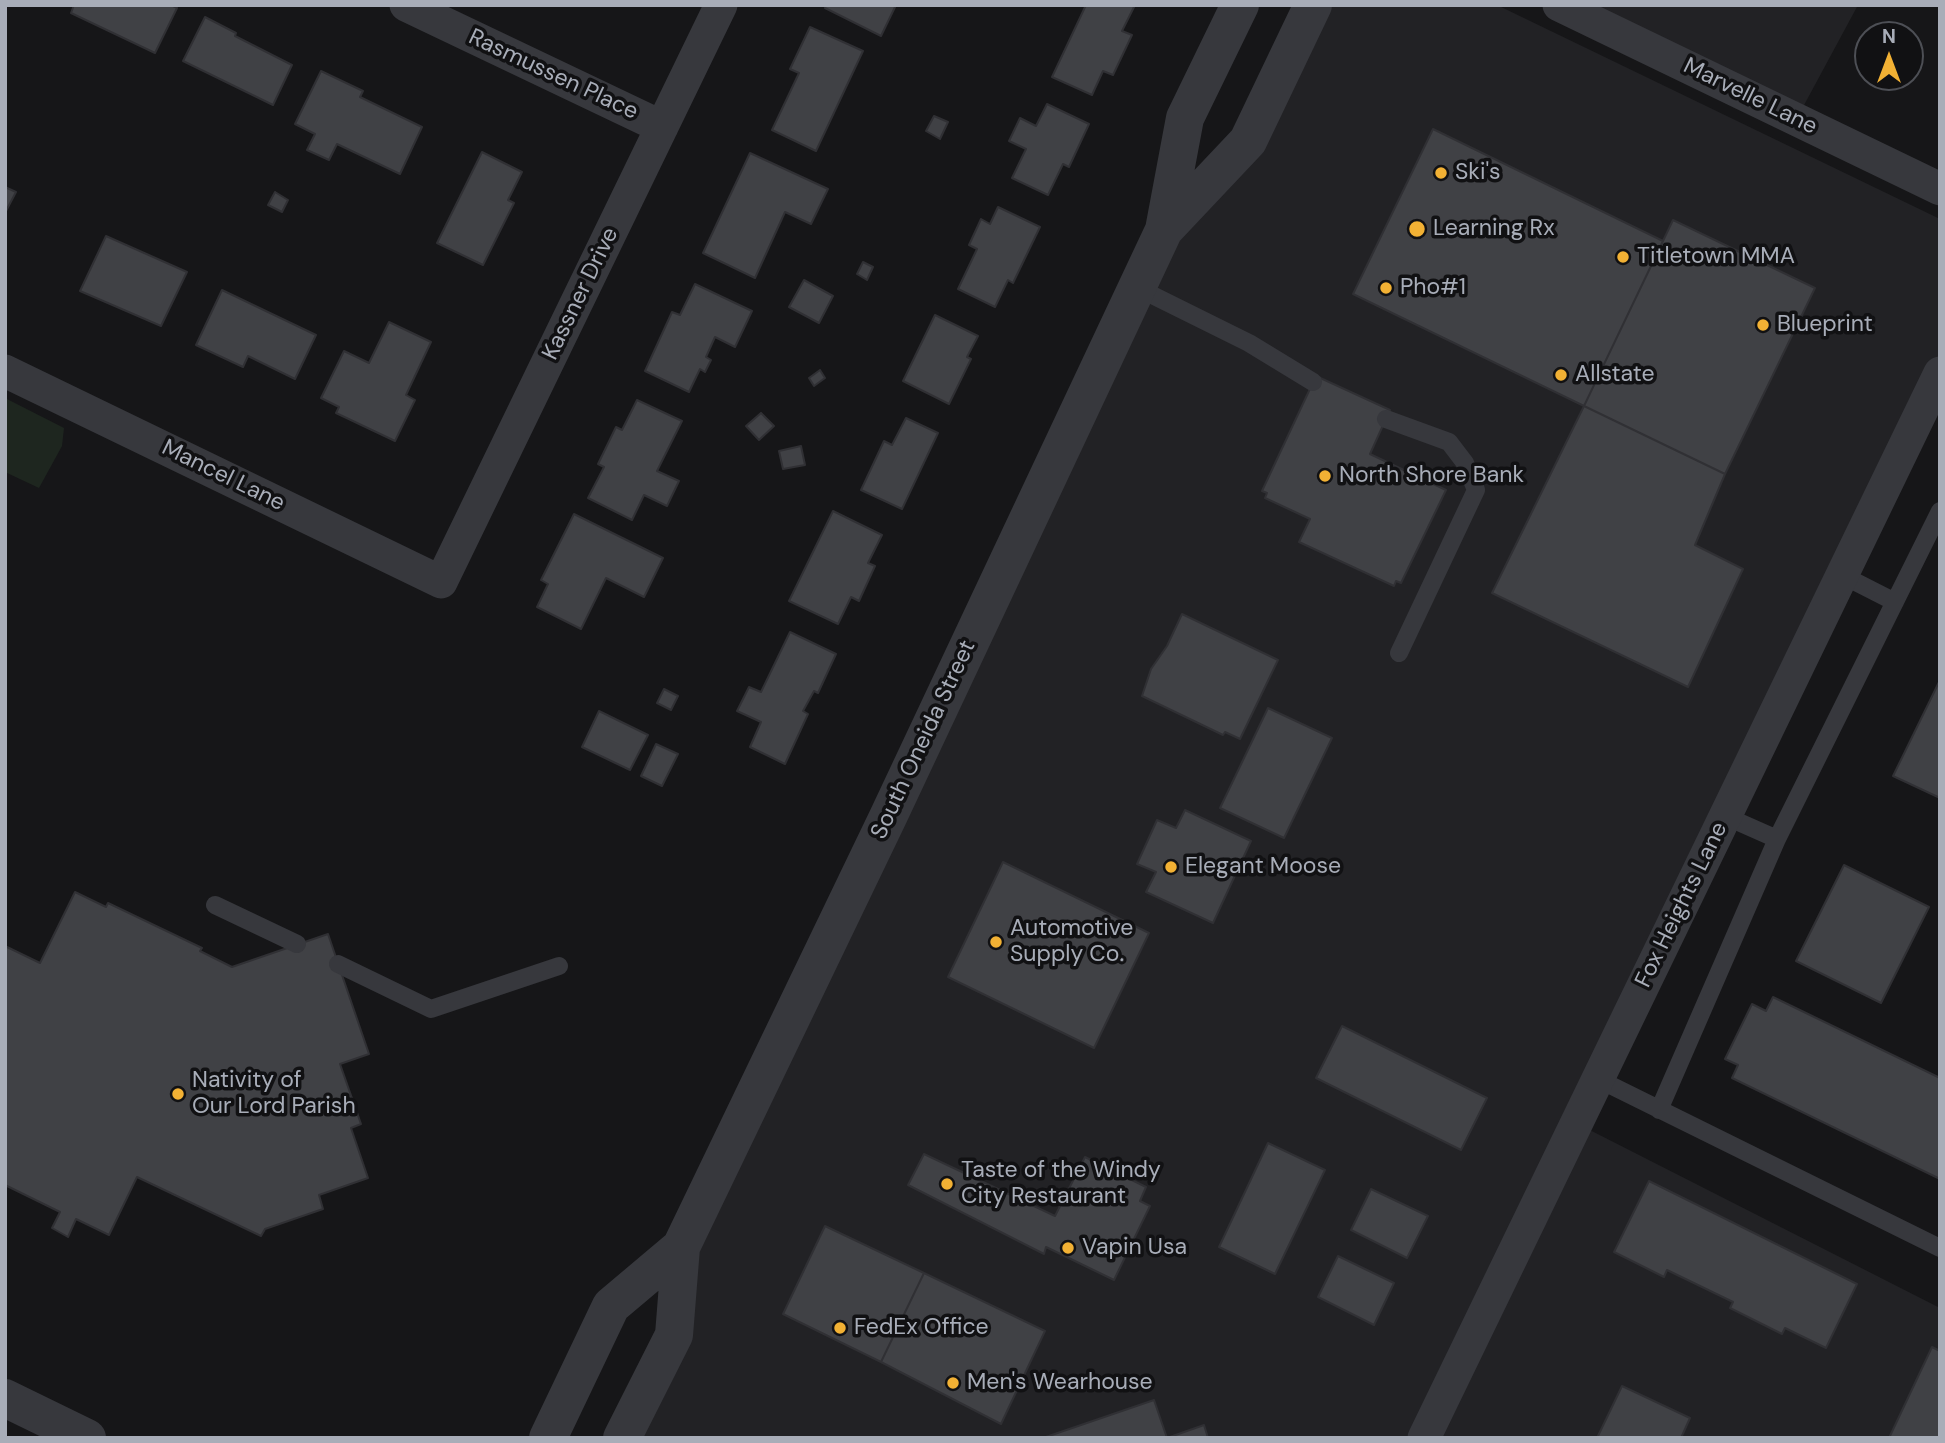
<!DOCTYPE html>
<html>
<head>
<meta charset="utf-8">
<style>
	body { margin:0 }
	#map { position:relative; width:1945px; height:1443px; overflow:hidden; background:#161618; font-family:"DM Sans",sans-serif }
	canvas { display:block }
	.frame { position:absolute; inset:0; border:7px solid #a8adb8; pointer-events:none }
	.north { position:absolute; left:1854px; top:21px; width:70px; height:70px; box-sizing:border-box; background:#111113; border:2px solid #4d4f55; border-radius:50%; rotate:0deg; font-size:19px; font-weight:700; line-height:28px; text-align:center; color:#a8adb8 }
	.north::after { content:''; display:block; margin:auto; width:24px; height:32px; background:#f2b134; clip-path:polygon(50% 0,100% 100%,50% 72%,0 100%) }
</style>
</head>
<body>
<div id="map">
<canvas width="1945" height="1443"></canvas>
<div class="frame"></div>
<div class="north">N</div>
</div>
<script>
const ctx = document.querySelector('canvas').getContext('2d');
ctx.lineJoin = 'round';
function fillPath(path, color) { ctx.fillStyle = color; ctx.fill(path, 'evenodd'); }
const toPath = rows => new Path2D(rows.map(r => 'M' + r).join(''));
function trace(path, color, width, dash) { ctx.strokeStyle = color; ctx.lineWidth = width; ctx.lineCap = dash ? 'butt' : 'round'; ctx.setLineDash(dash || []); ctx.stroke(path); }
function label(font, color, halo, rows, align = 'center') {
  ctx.font = font + ' "DM Sans",sans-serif'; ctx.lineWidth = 7; ctx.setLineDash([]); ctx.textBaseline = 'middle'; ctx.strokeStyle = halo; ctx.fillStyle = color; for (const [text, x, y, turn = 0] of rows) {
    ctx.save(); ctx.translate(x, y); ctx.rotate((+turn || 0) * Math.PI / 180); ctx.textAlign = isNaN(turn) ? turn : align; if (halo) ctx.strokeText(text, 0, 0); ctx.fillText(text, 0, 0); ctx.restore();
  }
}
const built = toPath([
	[1313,5,1497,5,1940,219,1940,373,1576,1123,1940,1308,1940,1438,622,1438,681,1247,1136,287,1248,141],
	[1559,5,1858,5,1796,120]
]);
const green = toPath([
	[5,398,64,428,62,446,39,488,5,472]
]);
const building = toPath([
	[74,5,171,5,177,8,155,53,71,13,74,5],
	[826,5,896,5,881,36,825,8,826,5],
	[1086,5,1135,5,1122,31,1132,35,1113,75,1103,71,1092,95,1052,77,1086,5],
	[205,17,236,33,235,36,292,65,273,105,183,61,205,17],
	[810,27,863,51,816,151,772,130,799,73,790,69,810,27],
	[321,71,363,91,360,97,422,127,400,174,337,144,329,160,307,150,315,134,295,124,321,71],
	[1047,104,1089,124,1069,167,1063,164,1048,195,1012,178,1026,149,1009,141,1020,118,1036,126,1047,104],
	[934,116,948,122,940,139,926,131,934,116],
	[1433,129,1663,241,1584,406,1353,294,1433,129],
	[482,152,522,172,508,200,514,203,483,265,437,243,482,152],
	[750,153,828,189,811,224,785,212,755,278,703,253,750,153],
	[5,187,16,192,5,213,5,187],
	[275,192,288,200,282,212,268,205,275,192],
	[998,207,1040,227,1013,283,1008,280,995,307,958,289,977,249,969,245,981,219,990,224,998,207],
	[1673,220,1815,288,1725,474,1584,406,1673,220],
	[106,236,187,272,161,326,80,291,106,236],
	[863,262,873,267,867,280,857,274,863,262],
	[804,280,833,296,819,323,789,307,804,280],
	[695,284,752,311,735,347,715,337,706,357,711,360,705,372,700,369,689,392,645,371,672,312,680,315,695,284],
	[222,290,316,335,295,379,248,356,243,367,196,345,222,290],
	[935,315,978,336,967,357,971,359,949,404,903,381,935,315],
	[389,322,431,342,406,395,415,400,395,441,336,413,339,407,321,398,344,351,369,363,389,322],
	[820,370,825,378,814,386,809,378,820,370],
	[1316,376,1390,410,1370,454,1446,490,1401,583,1396,581,1394,586,1299,542,1310,519,1265,498,1267,493,1262,491,1316,376],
	[637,400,682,421,657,471,679,481,667,506,644,495,632,520,588,498,604,467,598,464,616,427,622,430,637,400],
	[1584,406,1725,474,1695,545,1743,569,1688,687,1492,593,1584,406],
	[761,413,774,426,759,440,746,426,761,413],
	[906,418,938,433,902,509,861,490,884,441,892,445,906,418],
	[801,446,805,465,783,469,779,451,801,446],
	[833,511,882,535,868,563,875,566,859,601,851,597,838,624,789,601,833,511],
	[574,514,663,558,644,597,606,578,581,629,537,607,548,584,541,580,574,514],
	[1182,614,1278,660,1240,739,1225,732,1223,735,1142,696,1151,669,1167,646,1182,614],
	[790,632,836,654,818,693,814,691,803,711,808,714,785,764,750,747,761,722,737,711,749,687,761,692,790,632],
	[1940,680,1940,798,1893,776,1940,680],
	[664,689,678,696,671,710,657,703,664,689],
	[1268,708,1332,738,1284,838,1220,808,1268,708],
	[599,711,648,735,630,770,582,747,599,711],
	[656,744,678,754,662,786,641,776,656,744],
	[1185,810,1251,841,1213,923,1146,892,1156,872,1137,864,1157,820,1176,828,1185,810],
	[1003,862,1149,933,1094,1048,948,977,1003,862],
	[1844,865,1929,907,1881,1003,1796,961,1844,865],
	[75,892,106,907,108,903,202,948,200,951,232,967,328,934,369,1054,340,1064,361,1124,351,1128,368,1178,319,1195,323,1209,265,1229,261,1236,137,1177,109,1235,76,1219,68,1237,52,1228,60,1212,5,1185,5,946,40,963,75,892],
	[1773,997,1940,1078,1940,1179,1732,1078,1738,1065,1725,1059,1752,1004,1766,1011,1773,997],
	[1342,1026,1487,1098,1461,1150,1316,1078,1342,1026],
	[1268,1143,1325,1170,1275,1274,1219,1247,1268,1143],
	[924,1154,1055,1216,1085,1157,1146,1187,1140,1201,1150,1206,1114,1280,1046,1247,1044,1254,908,1185,924,1154],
	[1649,1181,1857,1284,1826,1348,1785,1328,1782,1334,1730,1308,1733,1302,1667,1270,1664,1277,1614,1252,1649,1181],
	[1371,1189,1428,1216,1407,1258,1351,1230,1371,1189],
	[825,1226,924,1273,881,1362,783,1314,825,1226],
	[1338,1256,1394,1283,1374,1325,1318,1297,1338,1256],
	[924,1273,1045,1331,1001,1424,881,1362,924,1273],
	[1932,1347,1940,1351,1940,1438,1889,1438,1932,1347],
	[1622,1386,1690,1418,1681,1438,1597,1438,1622,1386],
	[1154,1400,1167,1438,1204,1425,1208,1438,1043,1438,1154,1400]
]);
const service = toPath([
	[1136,287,1249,343,1313,382],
	[1386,419,1449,442,1465,463,1476,490,1399,653],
	[1842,575,1895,602],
	[1725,816,1777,839],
	[215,905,297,944],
	[338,964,431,1009,559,966],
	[1598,1079,1940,1248],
	[1659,1110,1777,839,1940,511]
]);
const minor = toPath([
	[406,5,662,127],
	[1559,5,1940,189],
	[5,371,441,582,721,5],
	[1424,1438,1940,373]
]);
const tertiary = toPath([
	[1164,230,1248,141,1313,5],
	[5,1398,87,1438],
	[548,1438,611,1306,681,1247],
	[622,1438,674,1335,681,1247,888,817,1164,230,1185,118,1240,5]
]);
const markers = [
	[1441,173,7,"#f2b134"],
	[1417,229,9,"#f2b134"],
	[1623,257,7,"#f2b134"],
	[1386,288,7,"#f2b134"],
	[1763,325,7,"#f2b134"],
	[1561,375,7,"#f2b134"],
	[1325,476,7,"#f2b134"],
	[1171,867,7,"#f2b134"],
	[996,942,7,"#f2b134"],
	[178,1094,7,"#f2b134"],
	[947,1184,7,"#f2b134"],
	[1068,1248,7,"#f2b134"],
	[840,1328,7,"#f2b134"],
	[953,1383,7,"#f2b134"]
];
const streetNames = [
	["Rasmussen Place",553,75,25],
	["Marvelle Lane",1750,97,26],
	["Kassner Drive",581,294,-64],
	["Mancel Lane",223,476,26],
	["South Oneida Street",924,740,-65],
	["Fox Heights Lane",1682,905,-64]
];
const poiNames = [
	["Ski's",1455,173],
	["Learning Rx",1433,229],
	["Titletown MMA",1637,257],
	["Pho#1",1400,288],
	["Blueprint",1777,325],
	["Allstate",1575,375],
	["North Shore Bank",1339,476],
	["Elegant Moose",1185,867],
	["Automotive",1010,929],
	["Supply Co.",1010,955],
	["Nativity of",192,1081],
	["Our Lord Parish",192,1107],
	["Taste of the Windy",961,1171],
	["City Restaurant",961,1197],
	["Vapin Usa",1082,1248],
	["FedEx Office",854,1328],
	["Men's Wearhouse",967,1383]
];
fillPath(built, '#222225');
fillPath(green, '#1e261f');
fillPath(building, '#404145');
trace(building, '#303034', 2);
trace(service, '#37383d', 18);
trace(minor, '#37383d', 33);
trace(tertiary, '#37383d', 38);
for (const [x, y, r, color] of markers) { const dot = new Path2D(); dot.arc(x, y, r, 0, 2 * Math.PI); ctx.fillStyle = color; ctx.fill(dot); trace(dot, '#111113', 2.5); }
label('23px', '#a8adb8', '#111113', streetNames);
label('23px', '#a8adb8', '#111113', poiNames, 'left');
</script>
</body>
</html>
